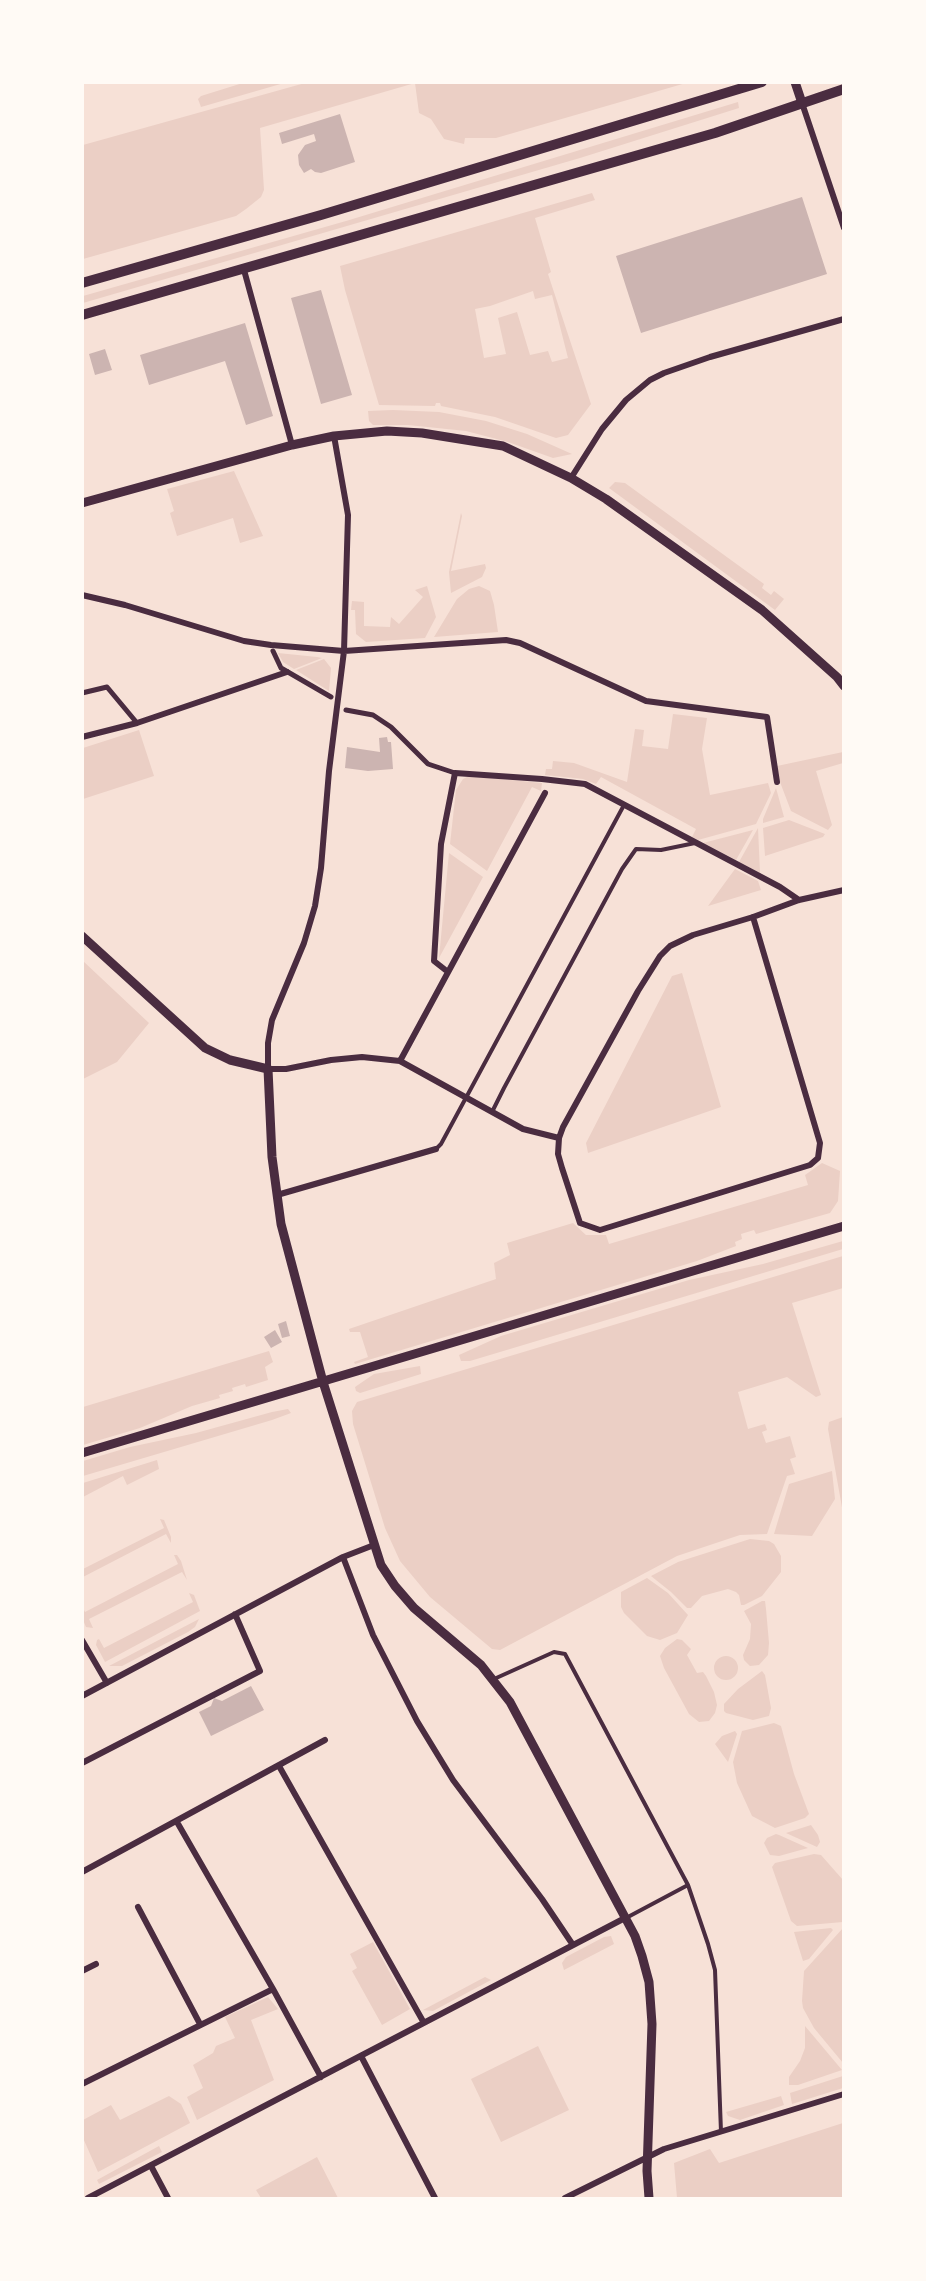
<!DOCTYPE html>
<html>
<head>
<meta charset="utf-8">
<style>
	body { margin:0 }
	#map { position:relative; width:926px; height:2281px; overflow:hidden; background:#f7e1d7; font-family:"Titillium Web",sans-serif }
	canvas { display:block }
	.frame { position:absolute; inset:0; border:84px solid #fffaf5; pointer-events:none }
</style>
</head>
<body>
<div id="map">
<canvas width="926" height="2281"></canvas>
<div class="frame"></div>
</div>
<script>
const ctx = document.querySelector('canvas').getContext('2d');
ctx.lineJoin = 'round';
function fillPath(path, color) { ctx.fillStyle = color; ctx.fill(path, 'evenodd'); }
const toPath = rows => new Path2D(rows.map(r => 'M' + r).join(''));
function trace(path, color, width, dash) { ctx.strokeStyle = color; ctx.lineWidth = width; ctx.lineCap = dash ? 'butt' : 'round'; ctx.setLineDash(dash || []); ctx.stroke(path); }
const green = toPath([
	[246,82,284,83,201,107,198,99,201,96],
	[305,83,686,83,496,138,465,138,464,144,444,139,431,119,419,113,415,83,260,128,264,190,261,197,246,209,236,216,83,259,83,145],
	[738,102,739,108,580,158,83,303,83,296,346,221],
	[592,193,595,200,535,218,551,272,548,274,591,404,568,435,556,438,495,417,441,406,440,403,436,403,435,406,379,405,345,290,340,266],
	[533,291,535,299,552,295,568,358,552,362,548,351,530,355,517,312,498,318,506,354,484,358,475,309,490,306],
	[393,410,439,412,486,421,527,434,572,454,553,458,508,442,466,431,408,425,373,425,369,421,368,411],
	[234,471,263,536,240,543,233,518,177,536,170,513,174,511,167,489],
	[615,482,625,483,764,584,762,588,771,595,774,591,784,599,775,610,609,488],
	[461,513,462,516,451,571,485,564,486,568,482,577,451,593,449,572],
	[427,586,436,617,425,638,366,642,356,634,355,610,351,610,352,601,364,602,364,626,390,627,391,617,399,624,423,597,415,590],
	[479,586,490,591,494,605,498,632,434,637,457,599,469,589],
	[278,653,317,657,322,658,294,669,283,662],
	[324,659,331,668,329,691,296,670],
	[673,714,707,718,702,749,710,795,768,783,771,793,756,824,698,840,692,837,696,829,601,777,596,784,583,779,545,775,546,769,552,769,553,761,574,763,627,782,635,729,644,730,642,746,668,749],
	[139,730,154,776,83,799,83,748],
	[843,752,843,763,816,771,832,825,828,830,791,811,780,782,777,766],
	[469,776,542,783,541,791,532,787,487,871,450,844,456,790,463,779],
	[776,788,784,817,763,823,763,819],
	[789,820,825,834,823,837,765,856,763,828],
	[758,828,760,873,739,862],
	[753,830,736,860,703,843],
	[449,853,483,877,439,958],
	[735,869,758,881,761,890,708,906],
	[83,961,149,1023,117,1062,83,1079],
	[682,973,721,1107,588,1153,586,1143,672,976],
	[822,1163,840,1171,838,1201,830,1213,756,1234,754,1230,741,1234,742,1239,735,1242,736,1246,697,1261,355,1364,354,1362,368,1357,360,1332,350,1332,349,1329,496,1279,494,1263,510,1255,507,1243,573,1223,586,1235,606,1235,609,1244,808,1185,805,1175],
	[843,1241,843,1249,470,1361,461,1361,459,1355,501,1336,689,1280,763,1264],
	[843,1256,843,1288,792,1303,821,1395,816,1397,787,1377,738,1392,748,1429,765,1424,767,1430,762,1432,766,1443,790,1436,796,1457,790,1459,795,1474,787,1476,767,1534,740,1535,677,1556,500,1650,492,1649,430,1597,400,1561,385,1528,353,1424,352,1411,357,1402],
	[269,1351,273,1362,265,1367,268,1380,246,1387,245,1384,232,1388,233,1391,219,1395,220,1398,192,1406,140,1428,83,1445,83,1407],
	[420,1366,421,1374,360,1393,356,1391,355,1387,374,1374],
	[288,1409,291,1413,272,1420,83,1476,83,1461,130,1447,196,1433,272,1412],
	[843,1417,844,1417,843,1513,828,1429,829,1422],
	[157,1460,159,1469,127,1485,123,1476,83,1497,83,1483],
	[832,1471,835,1499,812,1536,774,1534,789,1484],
	[160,1519,164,1520,171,1537,171,1543,166,1534,83,1577,83,1569,164,1528],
	[750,1539,769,1541,774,1544,781,1556,781,1572,762,1596,744,1605,741,1605,739,1595,736,1592,728,1589,702,1596,691,1608,687,1608,671,1592,651,1576,678,1562],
	[174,1555,177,1555,181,1561,187,1580,182,1572,89,1619,93,1628,86,1627,83,1620,83,1608,85,1612,178,1564],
	[647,1578,668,1593,688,1615,677,1633,660,1640,647,1636,624,1613,621,1607,621,1592],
	[189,1593,194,1595,200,1611,105,1662,104,1660,96,1645,97,1640,99,1639,104,1648,193,1602],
	[762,1601,765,1601,766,1609,769,1643,768,1655,759,1665,750,1666,744,1660,743,1655,750,1639,751,1624,744,1611],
	[199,1619,195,1627,188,1632,122,1666,109,1666],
	[677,1639,682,1640,691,1649,687,1655,697,1673,703,1672,706,1676,714,1692,717,1705,715,1713,709,1721,699,1722,689,1714,664,1668,660,1656,665,1648],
	'714 1668a12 12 0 1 1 24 0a12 12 0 1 1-24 0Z',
	[762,1671,765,1675,771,1708,769,1716,753,1720,726,1713,724,1711,724,1704,738,1689],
	[774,1723,781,1726,794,1774,809,1814,805,1818,775,1828,752,1816,737,1783,733,1762,742,1731],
	[735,1731,737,1734,728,1762,715,1744,722,1736],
	[811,1825,818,1835,820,1842,817,1847,786,1833],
	[776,1834,779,1835,808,1848,779,1856,770,1855,764,1843,767,1838],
	[814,1854,821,1855,843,1880,843,1922,797,1926,791,1921,772,1867,775,1863],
	[831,1928,833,1930,809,1959,803,1961,794,1932],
	[843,1928,843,2063,814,2028,803,2008,802,2001,804,1971],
	[611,1936,614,1944,564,1970,562,1963,566,1957,604,1937],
	[373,1942,410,2009,382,2025,352,1971,357,1968,350,1954],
	[485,1977,491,1980,433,2011,423,2010],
	[268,1997,278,2009,251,2020,274,2080,197,2120,187,2097,203,2088,193,2065,213,2053,216,2046,235,2038,225,2017],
	[805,2026,842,2070,798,2085,789,2085,789,2077,800,2061,805,2048],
	[538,2046,569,2110,501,2142,471,2079],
	[843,2076,843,2088,792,2104,790,2093],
	[169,2096,181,2104,190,2123,98,2172,83,2138,83,2120,111,2105,120,2120],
	[781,2096,784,2105,740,2120,728,2116,726,2112],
	[843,2123,843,2198,677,2198,674,2163,710,2149,719,2163],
	[159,2146,162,2152,99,2184,97,2180],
	[317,2157,338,2198,261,2198,256,2190]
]);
const building = toPath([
	[340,114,355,162,321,173,315,172,311,169,304,173,299,165,298,155,305,145,316,141,314,134,282,144,279,133],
	[802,197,827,274,641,333,616,256],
	[321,290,352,395,321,404,291,298],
	[245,323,273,416,246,425,225,361,149,385,140,355],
	[105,349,112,370,95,375,89,354],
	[387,737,388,742,391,742,393,769,368,771,345,768,347,747,380,752,379,738],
	[286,1321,290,1336,282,1338,278,1324],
	[275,1330,282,1342,271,1348,264,1337],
	[251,1686,264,1710,211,1736,199,1712,211,1706,214,1698,222,1701]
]);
const service = toPath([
	[492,1112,504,1088,622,869,636,849,661,850,695,843],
	[436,1149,441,1144,624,805],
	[494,1679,554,1652,565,1654,688,1885,626,1918],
	[688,1885,708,1944,715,1970,721,2132]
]);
const pedestrian = toPath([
	[273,651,281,668,331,697],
	[82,693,107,687,137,723],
	[346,710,373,715,391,727,428,764,455,773]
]);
const minor = toPath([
	[802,103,844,228],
	[244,270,292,445],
	[334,436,348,515,344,651,329,771,321,868,315,906,304,943,272,1020,268,1043,268,1069,286,1069,331,1060,362,1057,400,1061,523,1129,559,1138],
	[571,478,602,429,626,400,650,380,664,373,710,357,844,319],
	[82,595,125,605,244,641,271,645,344,651,506,640,520,643,646,701,767,717,777,782],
	[82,737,137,723,287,672],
	[753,917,820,1143,818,1158,810,1165,600,1230,580,1223,562,1168,558,1154,559,1138,563,1127,638,991,660,956,670,946,693,935,753,917,799,900,844,890],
	[448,972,434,961,441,844,455,773,542,779,585,784,780,887,799,900],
	[400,1061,545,793],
	[277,1195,436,1149],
	[343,1557,373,1635,417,1721,453,1780,542,1899,573,1945],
	[82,1640,107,1683],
	[82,1696,343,1557,374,1545],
	[82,1763,260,1671,235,1614],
	[279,1766,424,2023],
	[177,1822,273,1989,321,2077],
	[82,1872,325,1740],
	[138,1907,200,2024],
	[82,1971,96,1964],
	[361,2056,435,2198],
	[82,2084,273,1989],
	[151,2166,168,2198],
	[88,2198,625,1918],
	[565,2198,664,2149,844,2094]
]);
const tertiary = toPath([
	[795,82,802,103],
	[82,503,292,445,334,436,387,431,422,433,503,446,571,478,606,499,762,610,837,677,844,686],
	[82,936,205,1048,230,1060,268,1069,272,1157,281,1224,323,1382,381,1565,395,1586,414,1608,481,1665,510,1702,635,1936,642,1956,649,1982,652,2024,647,2171,649,2198],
	[82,1453,844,1226]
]);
const secondary = toPath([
	[82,283,321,215,762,82],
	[82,315,715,133,844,89]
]);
fillPath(green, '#ebcfc5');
fillPath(building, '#ccb4b1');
trace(service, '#4a2c40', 4);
trace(pedestrian, '#4a2c40', 5);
trace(minor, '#4a2c40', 6);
trace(tertiary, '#4a2c40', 9);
trace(secondary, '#4a2c40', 10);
</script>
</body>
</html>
